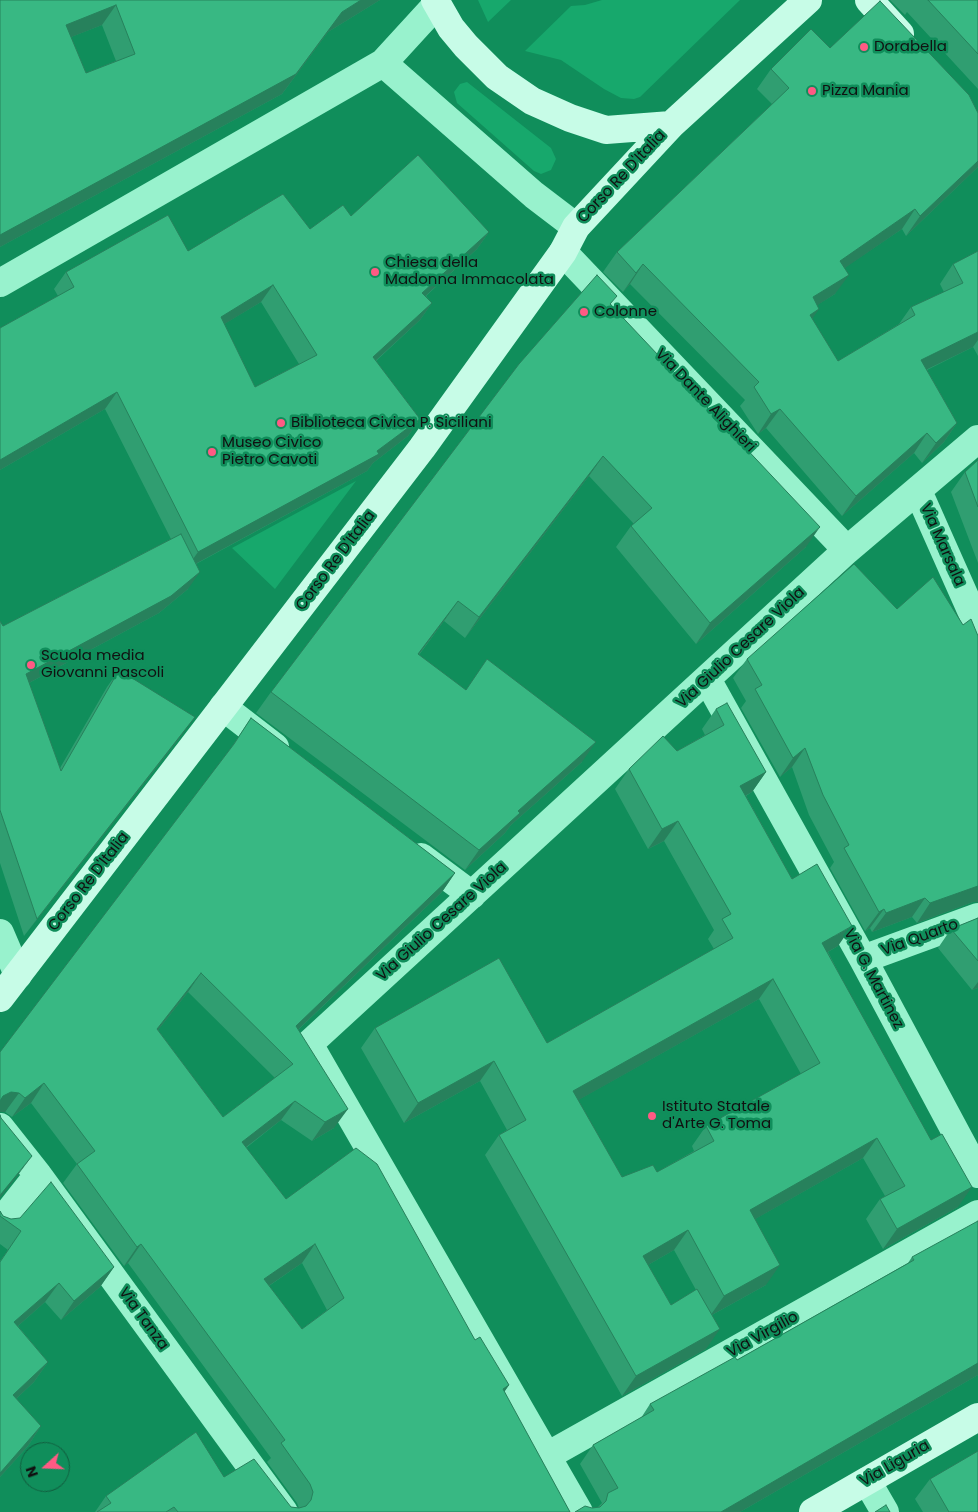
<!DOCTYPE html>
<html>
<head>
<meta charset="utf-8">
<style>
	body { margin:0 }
	#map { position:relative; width:978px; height:1512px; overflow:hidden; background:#108e5b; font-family:Poppins,sans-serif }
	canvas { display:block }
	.north { position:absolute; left:20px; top:1442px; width:50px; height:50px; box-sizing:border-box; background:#108e5b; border:1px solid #105c3d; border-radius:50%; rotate:250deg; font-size:14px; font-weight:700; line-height:20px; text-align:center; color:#111 }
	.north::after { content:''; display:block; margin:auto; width:18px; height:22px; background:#ff5a84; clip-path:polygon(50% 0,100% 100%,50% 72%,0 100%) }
</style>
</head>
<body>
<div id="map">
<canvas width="978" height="1512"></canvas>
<div class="north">N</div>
</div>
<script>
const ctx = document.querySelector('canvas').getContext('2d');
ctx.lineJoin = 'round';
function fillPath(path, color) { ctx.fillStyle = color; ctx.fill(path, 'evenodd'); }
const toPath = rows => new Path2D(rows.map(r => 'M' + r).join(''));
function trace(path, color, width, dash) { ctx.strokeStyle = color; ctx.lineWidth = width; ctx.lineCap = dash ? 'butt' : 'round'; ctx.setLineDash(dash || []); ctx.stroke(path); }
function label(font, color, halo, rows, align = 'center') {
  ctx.font = font + ' Poppins,sans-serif'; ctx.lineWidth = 5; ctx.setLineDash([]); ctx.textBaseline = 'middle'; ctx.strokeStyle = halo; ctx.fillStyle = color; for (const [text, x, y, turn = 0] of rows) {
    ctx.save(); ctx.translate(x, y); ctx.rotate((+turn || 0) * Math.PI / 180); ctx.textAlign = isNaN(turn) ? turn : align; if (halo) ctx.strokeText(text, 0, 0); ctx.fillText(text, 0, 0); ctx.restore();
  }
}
const green = toPath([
	[478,0,511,0,488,22],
	[602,0,740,0,640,97,634,99,621,98,604,89,561,60,525,51,571,6,585,5],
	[467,82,551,148,556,159,551,170,541,174,534,171,457,103,454,92,460,84],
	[356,481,275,589,232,548]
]);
const street = toPath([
	[383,63,534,195,576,227],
	[563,252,847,550],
	[0,283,383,63,437,4],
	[918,491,978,626],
	[707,679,863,959,978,1174],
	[223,707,275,747],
	[421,857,472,895],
	[0,933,18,975],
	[863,959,978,917],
	[0,1127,38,1175,284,1512],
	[0,1223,38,1175],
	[547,1456,978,1214],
	[867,1481,885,1512],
	[579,1512,309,1044,847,550,978,439]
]);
const secondary = toPath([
	[435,0,451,28,466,46,497,77,532,101,570,118,606,130,671,125,808,0],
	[869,0,900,34],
	[0,998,422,448,563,252,576,227,671,125],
	[813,1512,978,1417]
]);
const wall = toPath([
	[0,0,380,0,328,32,282,94,0,247],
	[102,25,116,61,86,73,71,37],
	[890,0,978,0,978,89,907,12,905,15],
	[830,48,978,167,906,236,902,229,844,268,835,294,817,305,812,319,838,361,899,324,911,307,944,292,940,284,953,264,978,251,978,356,973,347,927,370,957,423,944,442,922,463,914,453,842,516,766,428,758,434,740,406,745,400,630,284,623,292,603,272,617,252,772,104,757,89,771,69],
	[351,216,489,232,477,249,426,296,432,303,420,320,376,361,420,419,408,436,373,463,367,471,196,564,188,589,159,613,29,683,60,768,107,687,119,670,182,735,24,936,0,863,0,621,3,626,171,539,105,409,0,470,0,328,58,296,54,289,66,272,188,251,310,229],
	[261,302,299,364,255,387,224,324],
	[611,304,806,547,696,644,616,547,631,526,634,524,589,476,465,638,444,621,419,655,465,690,582,762,511,825,505,833,465,870,256,713,271,692],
	[978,460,978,563,951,492,965,472],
	[897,609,963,625,973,902,917,923,912,917,872,932,870,928,865,931,830,868,834,862,809,815,792,767,780,777,741,708,746,701,733,678,747,659],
	[716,709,766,772,752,792,746,796,792,879,838,946,828,952,958,1207,883,1249,866,1219,880,1199,885,1196,863,1158,755,1219,766,1285,712,1315,706,1349,622,1396,485,1155,499,1135,507,1130,480,1081,404,1123,361,1048,375,1028,547,1043,714,949,708,939,714,930,664,841,648,849,615,789,629,769,677,751,705,735,702,729],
	[759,999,801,1074,706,1126,692,1146,694,1151,657,1172,622,1177,578,1100],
	[674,1250,696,1290,671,1305,648,1265],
	[251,718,455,873,442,892,298,1030,334,1128,312,1141,281,1120,246,1148,286,1199,475,1340,509,1385,504,1392,570,1512,95,1512,106,1496,224,1477,291,1507,299,1508,297,1503,267,1462,271,1458,128,1263,124,1266,63,1183,77,1164,31,1103,12,1117,5,1112,229,751],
	[188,992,275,1078,223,1117,158,1030],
	[302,1263,327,1310,302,1329,269,1286],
	[978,918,978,988,972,990,938,948,951,929],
	[0,1211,3,1216,114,1267,100,1287,61,1320,45,1302,18,1326,48,1362,34,1382,16,1399,41,1426,28,1446,0,1477,0,1261,8,1250,0,1244],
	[912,1257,978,1375,740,1512,575,1512,598,1507,602,1503,580,1464,593,1445,641,1418,650,1404,737,1360,908,1263],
	[930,1479,978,1512,923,1512,915,1499]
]);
const shadedWall = toPath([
	[361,0,380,0,328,32,282,94,0,247,0,235],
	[116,5,102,25,51,45,66,25],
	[978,161,978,167,906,236,920,216],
	[915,209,902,229,826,281,840,261],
	[489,232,477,249,410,310,422,293],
	[643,264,630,284,623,292,636,273],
	[849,275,835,294,799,317,813,297],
	[273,285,261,302,208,334,221,317],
	[432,303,420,320,361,374,373,357],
	[819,309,806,328,810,315],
	[978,332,978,340,973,347,907,379,921,360],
	[117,392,105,409,0,470,0,460],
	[780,409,766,428,758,434,771,414],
	[420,419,408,436,373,463,367,471,186,569,198,552,377,451],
	[957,423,944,442,922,463,936,443],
	[927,433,914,453,842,516,856,496],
	[603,456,589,476,465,638,479,617],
	[820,527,806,547,696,644,710,623],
	[200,572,188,589,159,613,14,691,26,674],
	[458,601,444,621,404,674,418,654],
	[195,717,182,735,24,936,37,919],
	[596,742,582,762,511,825,505,833,465,870,479,850,518,811],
	[805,748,792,767,780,777,793,758],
	[766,772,752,792,726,806,740,786],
	[678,821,664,841,648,849,662,829],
	[455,873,442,892,282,1045,296,1026],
	[978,886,978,902,973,902,917,923,930,903],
	[925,898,912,917,872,932,886,913],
	[884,909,870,928,865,931,879,912],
	[852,926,838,946,808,963,822,943],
	[201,973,188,992,144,1048,157,1029],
	[773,979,759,999,559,1111,573,1091],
	[978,982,978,988,972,990],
	[494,1061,480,1081,404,1123,418,1103],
	[44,1083,31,1103,12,1117,25,1098],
	[11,1092,19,1093,5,1112,0,1112,0,1101,3,1096],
	[295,1101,281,1120,228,1161,242,1142],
	[348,1109,334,1128,312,1141,325,1122],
	[877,1138,863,1158,736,1230,750,1210],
	[32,1156,18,1175,0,1198,0,1196],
	[972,1187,958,1207,883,1249,897,1229],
	[688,1230,674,1250,629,1276,643,1256],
	[141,1244,128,1263,124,1266,137,1247],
	[315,1244,302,1263,251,1298,264,1279],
	[780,1265,766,1285,710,1316,724,1296],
	[114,1267,100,1287,61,1320,74,1301],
	[59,1283,45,1302,1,1341,14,1322],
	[720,1329,706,1349,622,1396,636,1376],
	[48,1362,34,1382,0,1414,13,1395],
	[978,1363,978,1375,740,1512,721,1512],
	[509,1385,496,1404,503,1389],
	[41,1426,28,1446,0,1477,0,1473]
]);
const building = toPath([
	[0,0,361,0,342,12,296,74,0,235,0,0],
	[116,5,135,54,86,73,66,25,116,5],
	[928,0,978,0,978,54,928,0],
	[880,1,969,95,978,113,978,161,920,216,915,209,840,261,849,275,813,297,819,309,810,315,838,361,915,315,911,307,963,283,953,264,978,251,978,332,921,360,957,423,936,443,927,433,856,496,780,409,771,414,754,387,759,382,643,264,636,273,617,252,789,88,771,69,811,29,830,48,880,1],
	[418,155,489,232,422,293,432,303,373,357,420,419,377,451,379,454,198,552,117,392,0,460,0,328,74,287,66,272,168,215,188,251,283,194,310,229,343,205,351,216,418,155],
	[273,285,317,355,255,387,221,317,273,285],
	[597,275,617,296,610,304,820,527,710,623,631,526,652,508,603,456,479,617,458,601,418,654,466,690,487,659,596,742,518,811,520,813,479,850,271,692,519,364,597,275],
	[978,460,978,507,965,472,978,460],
	[181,534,200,572,171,596,26,674,61,771,119,670,195,717,37,919,0,810,0,621,3,626,181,534],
	[854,564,897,609,933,577,963,625,971,619,978,636,978,886,930,903,925,898,886,913,884,909,879,912,844,848,849,845,823,795,805,748,793,758,755,689,762,685,747,659,854,564],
	[727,703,766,772,740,786,792,879,817,864,852,926,822,943,931,1140,942,1134,972,1187,897,1229,880,1199,905,1186,877,1138,750,1210,780,1265,724,1296,688,1230,643,1256,671,1305,697,1289,720,1329,636,1376,499,1135,526,1120,494,1061,418,1103,375,1028,499,958,547,1043,733,938,722,919,731,914,678,821,662,829,629,769,663,736,677,751,724,725,716,709,727,703],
	[773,979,820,1063,706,1126,714,1141,657,1172,653,1165,622,1177,573,1091,773,979],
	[251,718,455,873,296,1026,348,1109,325,1122,295,1101,242,1142,286,1199,356,1148,377,1164,475,1340,480,1337,509,1385,503,1389,570,1512,178,1512,174,1507,166,1512,97,1512,111,1503,106,1496,196,1432,224,1477,254,1459,291,1507,299,1508,306,1506,311,1500,313,1492,310,1484,281,1443,285,1440,141,1244,137,1247,77,1164,95,1151,44,1083,25,1098,19,1093,11,1092,3,1096,0,1101,0,1052,234,744,251,718],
	[201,973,293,1064,223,1117,157,1029,201,973],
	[315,1244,344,1298,302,1329,264,1279,315,1244],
	[978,918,978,961,951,929,978,918],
	[0,1115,1,1118,32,1156,1,1194,0,1197,0,1115],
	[51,1182,114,1267,74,1301,59,1283,14,1322,48,1362,13,1395,41,1426,0,1473,0,1262,21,1231,0,1216,0,1211,3,1216,11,1219,20,1218,51,1182],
	[978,1221,978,1363,721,1512,575,1512,585,1506,592,1508,600,1507,606,1501,608,1493,618,1488,593,1445,654,1410,650,1404,735,1357,737,1360,914,1260,912,1257,978,1221],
	[978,1451,978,1512,949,1512,930,1479,978,1451],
	[886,1505,890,1512,875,1512,886,1505]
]);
const markers = [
	[864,47,5,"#ff5a84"],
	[812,91,5,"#ff5a84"],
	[375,272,5,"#ff5a84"],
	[584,312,5,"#ff5a84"],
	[281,423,5,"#ff5a84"],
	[212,452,5,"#ff5a84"],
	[31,665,5,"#ff5a84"],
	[652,1116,5,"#ff5a84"]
];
const poiNames = [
	["Dorabella",874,47],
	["Pizza Mania",822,91],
	["Chiesa della",385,263],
	["Madonna Immacolata",385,280],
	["Colonne",594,312],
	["Biblioteca Civica P. Siciliani",291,423],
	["Museo Civico",222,443],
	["Pietro Cavoti",222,460],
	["Scuola media",41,656],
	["Giovanni Pascoli",41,673],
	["Istituto Statale",662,1107],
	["d'Arte G. Toma",662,1124]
];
const streetNames = [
	["Corso Re D'Italia",622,177,-47],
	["Via Dante Alighieri",705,401,46],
	["Via Marsala",942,545,66],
	["Corso Re D'Italia",336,561,-53],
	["Via Giulio Cesare Viola",741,648,-43],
	["Corso Re D'Italia",89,882,-52],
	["Via Giulio Cesare Viola",442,922,-42],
	["Via Quarto",920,938,-20],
	["Via G. Martinez",873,979,62],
	["Via Tanza",143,1319,54],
	["Via Virgilio",763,1335,-29],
	["Via Liguria",895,1464,-30]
];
fillPath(green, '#17a86c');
trace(street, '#98f2cd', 28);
trace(secondary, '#c7fce7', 28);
fillPath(wall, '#309e71');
fillPath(shadedWall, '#27815c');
fillPath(building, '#38b883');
trace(building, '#27815c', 1);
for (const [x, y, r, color] of markers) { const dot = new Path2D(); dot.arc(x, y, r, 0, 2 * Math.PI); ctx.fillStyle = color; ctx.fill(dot); trace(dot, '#108e5b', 2); }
label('15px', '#111', '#108e5b', poiNames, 'left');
label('15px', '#111', '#108e5b', streetNames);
</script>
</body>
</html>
